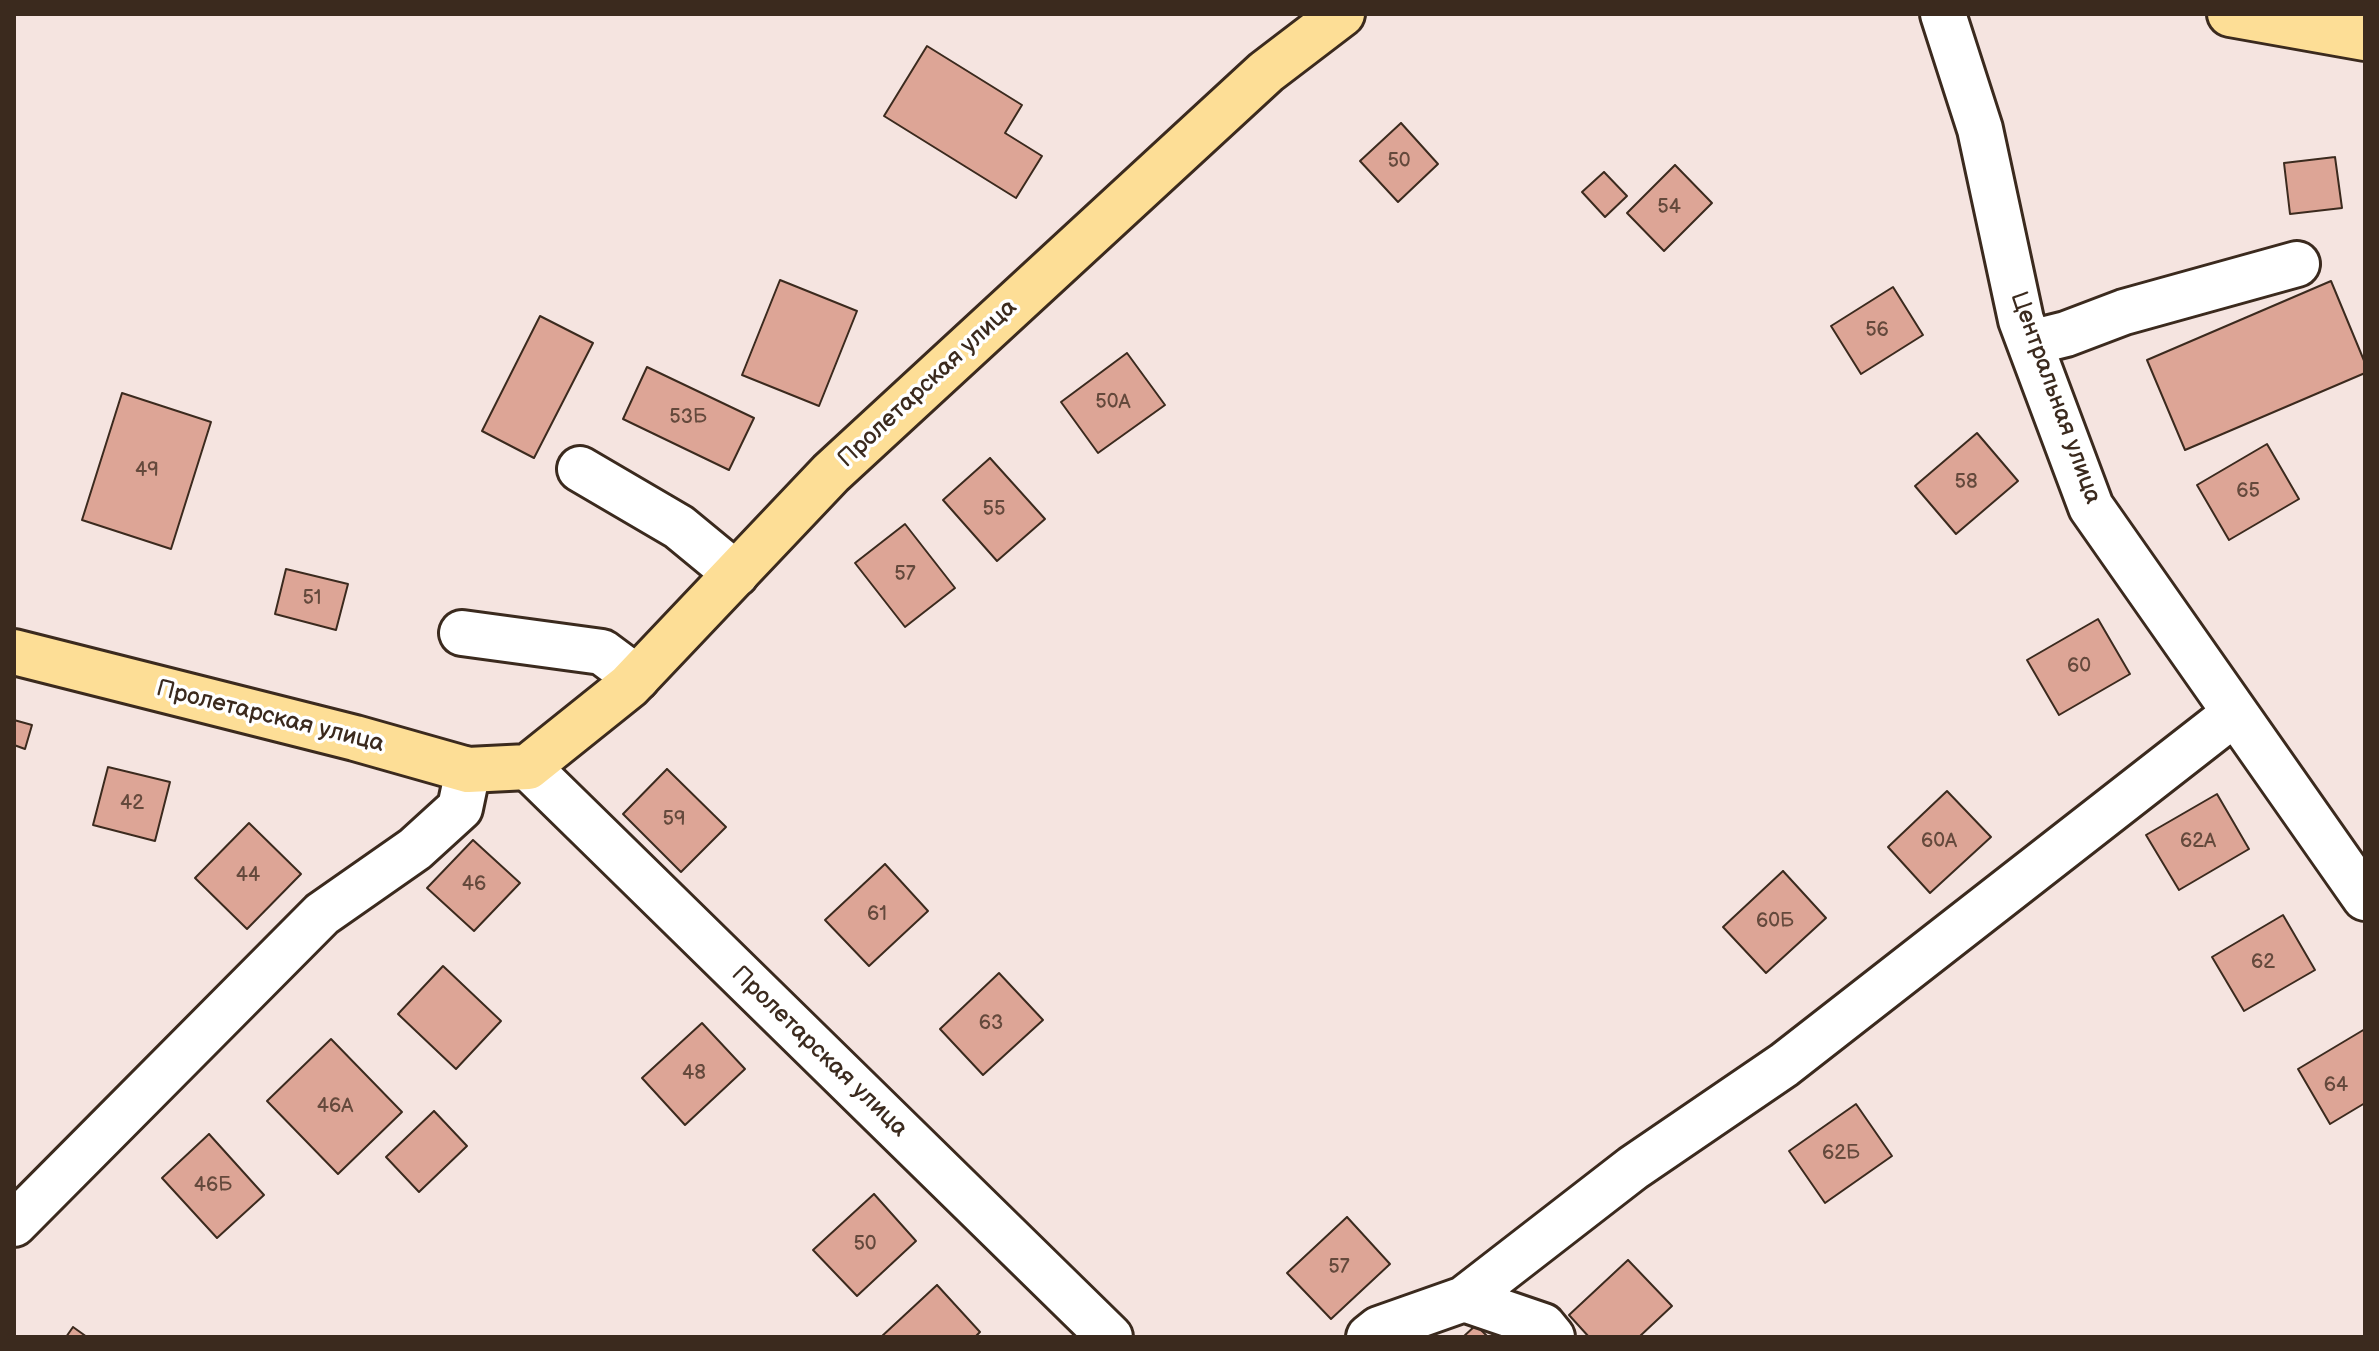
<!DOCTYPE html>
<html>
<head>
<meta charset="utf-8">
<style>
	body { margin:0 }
	#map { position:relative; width:2379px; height:1351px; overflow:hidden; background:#f5e4e0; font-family:"Balsamiq Sans",sans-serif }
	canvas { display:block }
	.frame { position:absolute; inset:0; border:16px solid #3b2a1e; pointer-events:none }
</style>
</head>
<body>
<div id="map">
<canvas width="2379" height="1351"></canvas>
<div class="frame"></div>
</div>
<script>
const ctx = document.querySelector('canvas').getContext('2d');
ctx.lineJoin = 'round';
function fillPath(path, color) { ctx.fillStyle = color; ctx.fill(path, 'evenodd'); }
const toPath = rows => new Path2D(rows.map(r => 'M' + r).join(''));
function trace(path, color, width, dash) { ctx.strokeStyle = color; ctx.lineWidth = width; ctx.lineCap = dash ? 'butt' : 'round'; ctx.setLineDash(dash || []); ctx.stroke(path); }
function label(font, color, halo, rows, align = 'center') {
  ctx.font = font + ' "Balsamiq Sans",sans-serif'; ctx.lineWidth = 7; ctx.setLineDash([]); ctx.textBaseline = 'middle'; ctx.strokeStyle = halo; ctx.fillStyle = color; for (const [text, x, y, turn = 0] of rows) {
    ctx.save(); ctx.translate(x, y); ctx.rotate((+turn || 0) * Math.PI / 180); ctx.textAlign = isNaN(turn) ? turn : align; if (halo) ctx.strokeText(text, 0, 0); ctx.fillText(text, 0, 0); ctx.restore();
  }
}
const building = toPath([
	[927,46,1022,105,1005,133,1042,156,1016,198,884,116,927,46],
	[1401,123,1438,164,1398,202,1360,161,1401,123],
	[2335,157,2342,208,2290,214,2284,163,2335,157],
	[1675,165,1712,203,1664,251,1627,213,1675,165],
	[1604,172,1627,196,1605,217,1582,192,1604,172],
	[780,280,857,311,819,406,742,375,780,280],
	[2331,281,2365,363,2365,373,2185,450,2147,360,2331,281],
	[1893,287,1923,335,1861,374,1831,326,1893,287],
	[540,316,593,343,534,458,482,431,540,316],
	[1127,353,1165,405,1098,453,1061,402,1127,353],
	[647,367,754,418,729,470,623,419,647,367],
	[122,393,211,422,171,549,82,520,122,393],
	[1977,433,2018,481,1956,534,1915,486,1977,433],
	[2267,444,2299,499,2229,540,2197,485,2267,444],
	[990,458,1045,519,997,561,943,500,990,458],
	[905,524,955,588,905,627,855,563,905,524],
	[286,569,348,584,336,630,275,614,286,569],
	[2098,619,2130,674,2059,715,2027,660,2098,619],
	[14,720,32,725,25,749,14,745,14,720],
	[108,767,170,782,155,841,93,825,108,767],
	[667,769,726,827,681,872,623,814,667,769],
	[1947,791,1991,837,1930,893,1888,847,1947,791],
	[2217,794,2249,849,2179,890,2146,835,2217,794],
	[249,823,301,874,247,929,195,878,249,823],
	[473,840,520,883,474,931,427,888,473,840],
	[885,864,928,911,869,966,825,920,885,864],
	[1783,871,1826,918,1766,973,1723,927,1783,871],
	[2283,915,2315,970,2244,1011,2212,957,2283,915],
	[443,966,501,1021,456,1069,398,1014,443,966],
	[999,973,1043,1020,983,1075,940,1029,999,973],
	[702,1023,745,1069,685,1125,642,1078,702,1023],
	[2365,1029,2365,1103,2330,1124,2298,1069,2365,1029],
	[331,1039,402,1112,338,1174,267,1101,331,1039],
	[1856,1104,1892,1156,1825,1203,1789,1151,1856,1104],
	[434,1111,467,1146,419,1192,386,1157,434,1111],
	[209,1134,264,1195,217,1238,162,1178,209,1134],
	[874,1194,916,1241,857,1296,813,1250,874,1194],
	[1347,1217,1390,1264,1331,1319,1287,1273,1347,1217],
	[1628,1260,1672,1306,1639,1337,1589,1337,1569,1315,1628,1260],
	[937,1285,980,1332,975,1337,881,1337,937,1285],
	[1476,1325,1488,1337,1463,1337,1476,1325],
	[73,1327,87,1337,66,1337,73,1327]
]);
const minor = toPath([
	[1943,14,1980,129,2021,320,2091,507,2365,898],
	[2030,343,2066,334,2124,312,2297,264],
	[580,469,679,527,736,574],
	[462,633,602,652,637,678],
	[528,767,1110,1337],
	[14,1224,322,914,415,849,460,808,468,770],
	[1464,1299,1633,1168,1784,1065,2235,713],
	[1369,1337,1379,1329,1464,1299,1543,1326,1552,1337]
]);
const major = toPath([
	[2230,14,2365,38],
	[14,652,355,738,468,770,528,767,629,686,831,473,1266,72,1342,14]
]);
const numberNames = [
	["50",1399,162],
	["54",1669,208],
	["56",1877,331],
	["50А",1113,403],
	["53Б",688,418],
	["49",147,471],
	["58",1966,483],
	["65",2248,492],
	["55",994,510],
	["57",905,575],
	["51",312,599],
	["60",2079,667],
	["42",132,804],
	["59",674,820],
	["60А",1939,842],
	["62А",2198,842],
	["44",248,876],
	["46",474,885],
	["61",877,915],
	["60Б",1775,922],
	["62",2263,963],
	["63",991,1024],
	["48",694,1074],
	["64",2336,1086],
	["46А",335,1107],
	["62Б",1841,1154],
	["46Б",213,1186],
	["50",865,1245],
	["57",1339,1268]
];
const streetNames = [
	["Пролетарская улица",928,384,-43],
	["Центральная улица",2055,398,70],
	["Пролетарская улица",270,717,14],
	["Пролетарская улица",819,1052,44]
];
fillPath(building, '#dda596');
trace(building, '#3b2a1e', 2);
trace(minor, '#3b2a1e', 50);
trace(major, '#3b2a1e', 50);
trace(minor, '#fff', 44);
trace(major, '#fdde96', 44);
label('20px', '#64493c', null, numberNames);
label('24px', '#3b2a1e', '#fff', streetNames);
</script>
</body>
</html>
